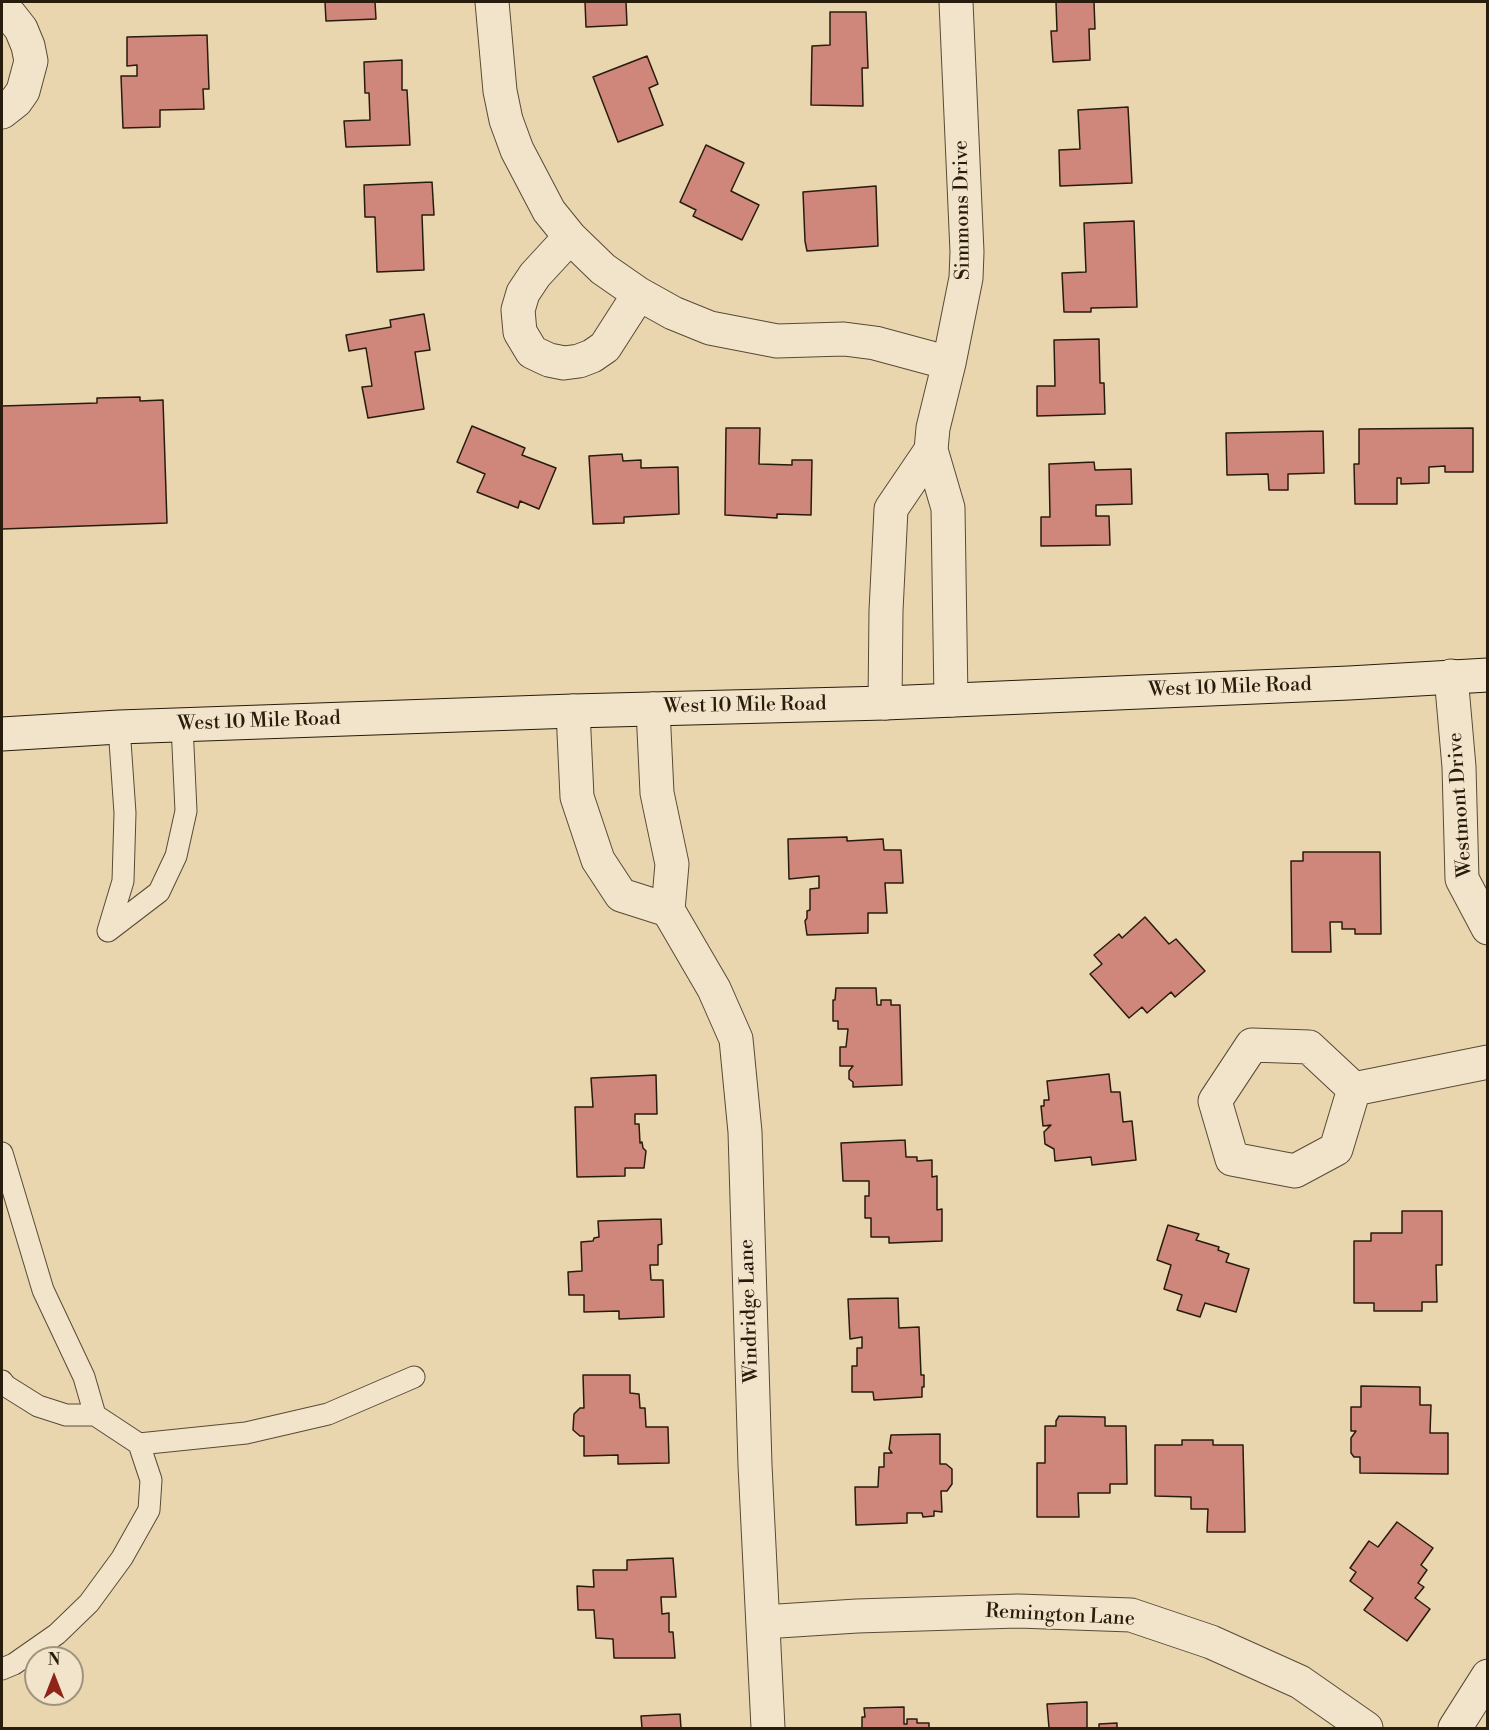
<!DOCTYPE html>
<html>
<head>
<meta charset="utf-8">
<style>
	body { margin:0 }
	#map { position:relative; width:1489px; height:1730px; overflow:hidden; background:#e9d6af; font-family:"Libre Bodoni",serif }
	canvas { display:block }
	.frame { position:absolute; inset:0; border:3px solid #281c0c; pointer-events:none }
	.north { position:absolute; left:24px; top:1646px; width:60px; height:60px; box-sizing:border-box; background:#f1e4cb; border:2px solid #a1947f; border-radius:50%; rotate:0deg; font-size:16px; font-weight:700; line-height:24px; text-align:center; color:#281c0c }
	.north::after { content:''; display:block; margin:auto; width:21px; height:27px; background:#8f2418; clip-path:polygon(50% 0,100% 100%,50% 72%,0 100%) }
</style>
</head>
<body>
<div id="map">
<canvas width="1489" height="1730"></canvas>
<div class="frame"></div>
<div class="north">N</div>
</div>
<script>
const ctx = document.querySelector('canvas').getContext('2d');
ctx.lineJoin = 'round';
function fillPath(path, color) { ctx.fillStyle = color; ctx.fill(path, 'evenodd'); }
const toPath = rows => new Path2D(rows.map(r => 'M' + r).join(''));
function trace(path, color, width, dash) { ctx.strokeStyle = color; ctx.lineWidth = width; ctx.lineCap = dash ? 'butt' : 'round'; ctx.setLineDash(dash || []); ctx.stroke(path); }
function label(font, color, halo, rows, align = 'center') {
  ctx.font = font + ' "Libre Bodoni",serif'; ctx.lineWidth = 4.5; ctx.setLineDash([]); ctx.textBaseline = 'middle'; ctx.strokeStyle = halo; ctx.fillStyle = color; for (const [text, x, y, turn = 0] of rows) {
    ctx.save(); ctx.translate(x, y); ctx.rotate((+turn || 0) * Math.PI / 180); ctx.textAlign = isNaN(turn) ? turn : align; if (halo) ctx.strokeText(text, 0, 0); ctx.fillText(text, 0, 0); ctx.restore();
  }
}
const building = toPath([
	[325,2,375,2,376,19,326,21,325,2],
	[585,2,626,2,627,25,586,27,585,2],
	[1056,2,1094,2,1095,29,1089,29,1090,60,1053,62,1051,31,1057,31,1056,2],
	[830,12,866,12,868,68,862,68,863,106,811,105,812,46,830,45,830,12],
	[207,35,209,89,203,89,204,109,160,110,160,127,123,128,121,76,137,76,137,65,127,66,127,37,207,35],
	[647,56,658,84,649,88,663,125,618,142,593,77,647,56],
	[402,60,402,90,407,90,410,145,346,147,344,121,370,120,369,93,365,93,364,62,402,60],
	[1128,107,1132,183,1060,186,1059,150,1080,149,1078,110,1128,107],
	[706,145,744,163,731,191,759,205,742,240,693,216,696,210,680,202,706,145],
	[432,182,434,215,422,215,424,270,377,272,375,217,365,217,364,185,432,182],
	[876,186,878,246,807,251,805,241,803,192,876,186],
	[1134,221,1137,307,1091,308,1091,312,1064,312,1062,273,1086,272,1084,223,1134,221],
	[424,314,430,350,415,352,424,409,368,418,362,387,372,386,366,348,349,351,346,335,391,327,390,320,424,314],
	[1099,339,1100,383,1104,383,1105,414,1037,416,1037,386,1055,386,1054,340,1099,339],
	[140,397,140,401,163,400,167,523,2,529,2,406,97,403,97,398,140,397],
	[472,426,525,448,522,455,556,468,539,509,520,501,518,508,477,492,485,474,457,462,472,426],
	[726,428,760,428,759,464,792,465,792,460,812,460,811,515,777,514,777,518,725,515,726,428],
	[1473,428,1473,472,1445,472,1445,466,1429,467,1429,483,1401,484,1401,478,1397,478,1397,504,1355,504,1354,464,1359,464,1359,429,1473,428],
	[1323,431,1324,473,1288,474,1288,490,1269,490,1268,474,1227,475,1226,433,1323,431],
	[622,454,623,461,641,460,641,468,678,467,679,514,624,517,624,523,593,524,589,456,622,454],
	[1094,462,1095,470,1131,469,1132,504,1096,505,1096,516,1109,516,1110,545,1041,546,1041,517,1050,517,1049,464,1094,462],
	[847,837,847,841,883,839,884,850,901,850,903,883,885,883,887,913,868,913,868,933,807,935,805,921,807,918,807,911,810,910,810,889,819,888,819,876,789,879,788,839,847,837],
	[1303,852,1380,852,1381,934,1355,934,1355,929,1342,929,1342,922,1330,922,1331,952,1292,952,1291,861,1303,861,1303,852],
	[1145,917,1169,944,1176,939,1205,971,1175,997,1171,992,1147,1013,1142,1007,1129,1018,1090,974,1102,964,1094,955,1119,934,1122,938,1145,917],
	[836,988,876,988,877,1005,881,1005,881,1000,891,1000,891,1005,900,1005,902,1085,853,1087,853,1082,849,1079,849,1071,853,1066,840,1066,840,1047,846,1047,848,1029,838,1029,838,1021,833,1021,833,1000,835,1000,836,988],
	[1109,1074,1111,1092,1120,1092,1123,1122,1132,1121,1136,1160,1092,1165,1091,1157,1055,1161,1054,1149,1045,1144,1044,1132,1051,1125,1043,1126,1041,1106,1044,1106,1044,1100,1049,1100,1047,1081,1109,1074],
	[656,1075,657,1114,635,1114,635,1124,639,1124,640,1143,642,1142,643,1148,646,1151,644,1168,625,1168,625,1176,577,1177,575,1107,593,1107,591,1078,656,1075],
	[905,1140,906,1157,917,1157,917,1161,932,1160,932,1177,937,1176,937,1210,942,1209,942,1241,889,1243,889,1237,871,1237,871,1218,865,1218,865,1196,869,1196,869,1181,843,1181,841,1143,905,1140],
	[1402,1211,1442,1211,1442,1265,1436,1265,1437,1302,1422,1302,1422,1311,1374,1311,1374,1303,1354,1303,1354,1241,1371,1241,1371,1233,1402,1233,1402,1211],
	[661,1219,662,1244,658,1245,658,1265,650,1265,651,1280,663,1280,664,1317,619,1319,619,1311,584,1312,584,1295,569,1295,568,1272,582,1271,581,1242,593,1241,594,1238,599,1237,598,1221,661,1219],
	[1168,1225,1199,1234,1196,1240,1219,1247,1218,1250,1229,1254,1226,1262,1249,1269,1236,1312,1205,1303,1200,1317,1177,1310,1182,1295,1164,1289,1171,1265,1157,1260,1168,1225],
	[898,1298,899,1328,919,1327,921,1375,924,1375,924,1387,922,1387,922,1397,874,1400,873,1392,852,1392,852,1366,857,1366,857,1348,862,1348,862,1337,850,1339,848,1299,898,1298],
	[583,1375,630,1375,630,1393,639,1394,640,1408,645,1408,646,1427,668,1427,669,1463,618,1464,618,1455,584,1456,584,1436,580,1436,573,1430,574,1414,580,1408,584,1408,583,1375],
	[1361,1386,1420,1387,1420,1405,1431,1405,1430,1433,1448,1433,1448,1474,1360,1473,1360,1457,1354,1457,1351,1453,1351,1438,1356,1431,1351,1431,1351,1407,1361,1407,1361,1386],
	[1059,1416,1105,1417,1105,1426,1126,1426,1127,1484,1110,1484,1110,1493,1078,1493,1079,1517,1037,1517,1037,1463,1045,1463,1045,1426,1056,1426,1056,1421,1059,1416],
	[940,1434,940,1464,946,1464,952,1469,952,1484,947,1491,941,1491,942,1512,934,1511,934,1516,923,1517,922,1513,907,1513,907,1523,856,1525,855,1487,878,1487,879,1467,884,1467,884,1453,892,1453,889,1449,891,1435,940,1434],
	[1182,1440,1213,1440,1213,1445,1243,1445,1245,1532,1207,1532,1208,1509,1191,1509,1191,1497,1155,1496,1155,1445,1182,1445,1182,1440],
	[1397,1522,1433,1548,1421,1565,1427,1570,1418,1583,1424,1587,1415,1598,1430,1609,1407,1641,1364,1610,1373,1598,1350,1581,1356,1572,1350,1568,1369,1541,1378,1547,1397,1522],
	[673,1558,676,1597,661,1597,662,1614,669,1613,669,1632,673,1632,675,1658,614,1658,613,1639,596,1638,594,1610,578,1610,577,1586,594,1587,593,1570,627,1570,627,1560,673,1558],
	[1087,1702,1087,1728,1099,1728,1099,1724,1117,1723,1117,1728,1049,1728,1047,1704,1087,1702],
	[904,1707,904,1724,907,1724,907,1719,917,1719,917,1723,929,1723,929,1728,862,1728,862,1717,865,1717,864,1708,904,1707],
	[680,1714,681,1728,642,1728,641,1716,680,1714]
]);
const service = toPath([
	[119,727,125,813,123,881,108,931,159,892,176,856,186,811,182,725],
	[2,1153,43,1290,84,1377,95,1415,139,1444,151,1480,149,1510,122,1558,89,1603,57,1634,14,1664,2,1669],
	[2,1381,6,1386,38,1406,66,1415,95,1415],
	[139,1444,246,1433,328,1414,414,1377]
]);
const minor = toPath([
	[492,2,500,91,506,120,517,150,549,211,570,237,603,269,639,294,673,313,710,328,777,341,844,339,875,343,949,363],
	[2,10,10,15,21,29,28,46,31,61,23,91,16,101,2,112],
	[570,237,535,275,523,293,518,310,520,332,532,352,549,360,564,363,579,361,592,356,605,347,639,294],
	[1451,676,1459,767,1462,879,1488,928],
	[951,700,948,508,931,450,933,428,949,363,966,278,967,252,956,2],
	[885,703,886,611,891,509,931,450],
	[653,709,657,793,672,864,668,910,714,989,736,1039,745,1132,755,1465,768,1728],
	[573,711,577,797,598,860,621,895,668,910],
	[1252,1045,1309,1047,1354,1089,1336,1149,1295,1171,1232,1159,1215,1101,1252,1045],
	[1354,1089,1488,1062],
	[763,1622,857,1616,1018,1611,1131,1615,1211,1642,1300,1682,1366,1728],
	[1455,1728,1488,1676]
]);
const secondary = toPath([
	[2,734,119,727,573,711,885,703,1349,683,1488,675]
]);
const streetNames = [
	["Simmons Drive",963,210,-91],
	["West 10 Mile Road",1230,688,-2],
	["West 10 Mile Road",745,706,-1],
	["West 10 Mile Road",259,722,-2],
	["Westmont Drive",1461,805,-94],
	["Windridge Lane",750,1311,-92],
	["Remington Lane",1060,1616,3]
];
fillPath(building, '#cf877c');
trace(building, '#281c0c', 1.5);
trace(service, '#584a35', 23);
trace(minor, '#584a35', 35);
trace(secondary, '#281c0c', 35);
trace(service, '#f1e4cb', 21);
trace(minor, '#f1e4cb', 33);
trace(secondary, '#f1e4cb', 33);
label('20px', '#281c0c', '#f1e4cb', streetNames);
</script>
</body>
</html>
